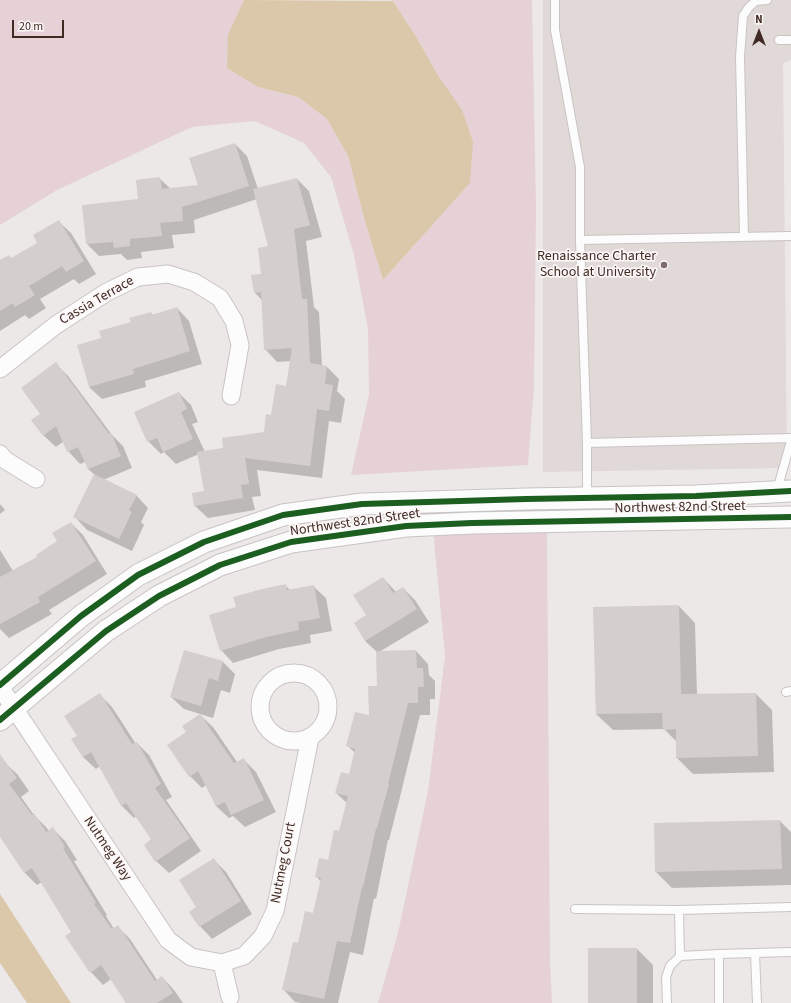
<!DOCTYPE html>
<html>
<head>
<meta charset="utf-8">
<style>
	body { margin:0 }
	#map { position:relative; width:791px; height:1003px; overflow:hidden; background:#ede8e8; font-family:"Source Sans 3",sans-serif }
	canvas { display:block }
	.north { position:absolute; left:739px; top:12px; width:40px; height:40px; -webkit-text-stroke:3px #fbf7f7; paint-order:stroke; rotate:0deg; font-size:11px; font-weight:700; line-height:16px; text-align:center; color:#412a24 }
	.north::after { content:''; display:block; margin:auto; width:14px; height:18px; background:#412a24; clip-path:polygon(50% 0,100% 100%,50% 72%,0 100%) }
	.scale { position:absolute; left:12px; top:20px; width:52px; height:18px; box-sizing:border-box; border:2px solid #412a24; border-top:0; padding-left:5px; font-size:12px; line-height:14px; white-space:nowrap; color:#412a24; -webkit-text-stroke:3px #fbf7f7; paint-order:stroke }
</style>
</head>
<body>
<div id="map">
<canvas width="791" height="1003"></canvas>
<div class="north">N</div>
<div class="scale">20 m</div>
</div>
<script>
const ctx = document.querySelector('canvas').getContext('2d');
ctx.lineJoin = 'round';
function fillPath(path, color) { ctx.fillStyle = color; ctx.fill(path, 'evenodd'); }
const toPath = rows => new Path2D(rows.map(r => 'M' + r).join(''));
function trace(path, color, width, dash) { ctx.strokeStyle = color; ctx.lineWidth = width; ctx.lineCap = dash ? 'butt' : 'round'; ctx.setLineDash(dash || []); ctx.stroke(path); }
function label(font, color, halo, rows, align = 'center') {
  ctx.font = font + ' "Source Sans 3",sans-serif'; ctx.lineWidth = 3.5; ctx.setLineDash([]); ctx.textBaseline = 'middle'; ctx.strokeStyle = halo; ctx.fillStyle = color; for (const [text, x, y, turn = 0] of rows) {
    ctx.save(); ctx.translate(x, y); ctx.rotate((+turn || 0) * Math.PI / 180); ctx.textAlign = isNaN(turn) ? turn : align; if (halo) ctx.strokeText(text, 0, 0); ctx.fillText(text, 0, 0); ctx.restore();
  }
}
const built = toPath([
	[543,0,791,0,791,60,783,63,787,468,543,472]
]);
const green = toPath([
	[0,0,244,0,258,87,298,97,327,119,348,156,366,225,383,280,470,183,439,77,417,38,393,1,391,0,532,0,536,207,534,388,528,465,351,475,369,394,368,329,354,255,331,177,304,143,255,121,192,127,57,190,0,225],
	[547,527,550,961,552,1003,378,1003,398,933,428,791,445,656,433,530]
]);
const water = toPath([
	[244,0,393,1,417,38,439,77,462,110,473,142,470,183,383,280,366,225,348,156,327,119,298,97,258,87,227,68,228,35],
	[0,894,71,1003,27,1003,0,963]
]);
const shadow = toPath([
	[235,144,247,156,258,189,297,179,309,191,322,237,306,241,314,307,319,312,322,366,327,367,339,379,337,391,345,399,341,423,329,421,322,478,257,470,261,496,252,497,255,510,208,518,195,506,205,491,199,454,176,464,164,452,161,454,148,441,179,393,191,405,198,422,192,424,205,452,225,448,265,433,286,387,291,361,277,362,265,349,262,300,255,293,262,274,270,247,257,199,194,220,195,233,172,235,174,248,141,252,142,258,127,260,121,254,99,256,87,244,139,200,160,179,171,189,199,186],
	[58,221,71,233,96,274,79,284,74,279,40,299,46,308,29,319,25,315,0,331,0,261,12,259,38,243],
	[177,308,189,321,202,364,145,381,146,387,102,399,89,387,102,339,151,313,153,315],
	[56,364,68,376,112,435,123,446,132,468,103,480,136,495,148,508,141,522,144,525,132,551,87,530,75,517,95,475,88,469,85,462,80,464,68,451,64,441,56,447,43,435,41,414],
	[0,504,5,510,0,514],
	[71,523,83,535,107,574,49,610,52,614,9,638,0,629,0,550,13,571,38,557,59,541],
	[383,578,396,592,403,588,415,600,429,622,379,652,416,651,428,664,429,675,435,681,435,699,430,699,430,715,420,715,400,797,389,840,388,840,376,899,374,898,363,955,350,952,338,1003,301,1003,295,1002,283,989,299,945,314,914,321,882,316,876,329,861,339,832,347,803,336,793,349,775,355,753,348,746,370,716,378,687,377,652,365,641,367,616],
	[285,585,290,590,313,586,326,598,332,631,310,635,311,643,279,649,233,663,221,650,237,607],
	[679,606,695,623,697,695,756,694,772,710,774,772,693,774,677,758,677,742,664,729,613,730,596,714,594,608],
	[185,651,223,662,235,674,230,693,221,690,213,718,184,709,171,697],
	[100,695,112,707,136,744,137,743,149,755,172,797,166,800,201,851,169,873,156,861,152,840,136,816,134,818,121,805,100,766,96,769,83,757,72,739,78,736],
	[200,715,213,727,237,762,243,759,256,772,276,812,245,827,233,816,229,818,216,806,206,785,202,788,190,776,187,733],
	[4,762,17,774,29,791,21,797,34,815,46,827,49,831,53,829,65,841,77,860,74,861,107,915,106,916,114,929,118,927,130,939,157,980,162,977,174,990,183,1003,127,1003,111,979,103,985,91,972,73,932,42,882,37,885,25,873,1,836,0,765],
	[780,821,791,832,791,885,672,888,656,872],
	[214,860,226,872,252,914,212,939,200,926,191,912,198,908],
	[637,949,653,965,653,1003,589,1003]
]);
const building = toPath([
	[235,143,249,186,182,207,183,221,160,223,162,236,130,239,130,246,114,248,113,242,86,244,82,205,138,199,136,180,160,177,162,189,198,185,189,158],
	[297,178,310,225,294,229,302,299,307,299,310,363,327,366,325,384,333,385,329,411,317,409,310,466,245,458,249,484,241,485,243,498,194,506,192,493,204,491,197,452,223,448,222,438,264,432,266,414,271,415,276,384,286,386,292,348,264,350,261,292,254,293,251,275,261,274,258,248,268,246,253,189],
	[59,220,84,261,66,272,62,266,29,286,35,295,15,307,13,303,0,311,0,260,9,255,11,258,37,243,33,235],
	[177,307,190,351,133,369,134,374,89,387,77,345,101,338,99,331,131,322,129,318,151,312,152,315],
	[56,362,109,434,111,433,121,456,88,469,78,447,67,452,56,426,43,436,31,420,40,414,21,388],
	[179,392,187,409,181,412,193,439,163,452,157,438,147,442,134,412],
	[94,474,137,495,129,510,132,512,119,539,73,517],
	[71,522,96,561,38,597,40,602,0,624,0,577,37,557,36,555,57,541,52,533],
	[383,577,393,593,403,587,417,609,365,641,354,623,366,615,353,595],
	[286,584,287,590,314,585,320,618,298,622,299,630,266,637,220,651,209,615,236,607,233,597,262,589],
	[679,605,681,694,756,693,758,756,676,758,676,729,663,730,662,713,596,714,593,607],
	[184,650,223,661,218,681,209,678,201,706,170,697],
	[416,650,417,668,423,668,424,687,418,687,418,703,408,703,388,784,389,784,377,828,376,828,363,887,362,887,350,943,337,941,324,999,282,990,293,942,298,943,305,911,313,913,321,878,315,877,319,858,328,860,334,830,339,831,348,796,335,793,341,772,349,774,355,749,346,746,355,712,369,715,368,686,377,686,376,651],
	[100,693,132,744,137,742,161,784,155,788,190,838,155,862,144,845,151,839,126,803,121,806,91,752,83,757,71,739,77,736,64,716],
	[200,714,234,763,244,758,264,800,231,815,225,802,216,806,198,771,189,777,167,745,186,732,182,726],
	[0,754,17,778,9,784,32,815,34,813,46,832,53,827,65,847,63,848,96,903,94,904,112,929,118,925,155,981,162,976,173,993,157,1003,126,1003,101,965,90,973,65,936,71,932,32,868,24,873,0,837],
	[780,820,782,869,655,872,654,823],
	[214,858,241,901,199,927,189,912,196,907,179,880],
	[588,948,637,948,637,1003,588,1003]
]);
const service = toPath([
	[555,0,555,30,580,167,580,240,587,443,587,497],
	[779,40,791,40],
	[744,237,740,57,743,16,749,7,756,1,767,0],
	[580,240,791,236],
	[587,443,791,438],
	[777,490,791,441],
	[786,692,791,691],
	[575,909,679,910],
	[755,953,757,1003],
	[680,956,679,910,791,907],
	[667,1003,666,977,670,966,680,956,719,954],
	[719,1003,719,954,791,952]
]);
const minor = toPath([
	[0,369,56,325,107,292,138,277,168,274,194,282,220,298,234,321,240,345,231,396],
	[0,454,5,460,36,479],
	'260 707a34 34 0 1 1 68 0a34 34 0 1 1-68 0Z',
	[0,687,168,940,191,957,222,963,244,956,263,936,275,911,310,738],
	[222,963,230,997]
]);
const tertiary = toPath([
	[0,685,81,616,138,575,204,542,283,515,362,504,526,499,696,496,791,491],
	[0,720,106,631,159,596,220,565,291,542,406,526,472,523,791,517]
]);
const cycleway = toPath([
	[0,685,81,616,138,575,204,542,283,515,362,504,526,499,696,496,791,491],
	[0,720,106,631,159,596,220,565,291,542,406,526,472,523,791,517]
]);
const markers = [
	[664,265,4,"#7d6c69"]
];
const poiNames = [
	["Renaissance Charter",656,257],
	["School at University",656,273]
];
const streetNames = [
	["Cassia Terrace",97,301,-30],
	["Northwest 82nd Street",680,508,-1],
	["Northwest 82nd Street",355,523,-8],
	["Nutmeg Way",107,849,56],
	["Nutmeg Court",284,863,-79]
];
fillPath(built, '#e1d8d8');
fillPath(green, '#e5d1d6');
fillPath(water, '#dbc8aa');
fillPath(shadow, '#0003');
fillPath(building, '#d4cece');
trace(service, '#c9c4c3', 10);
trace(minor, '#c9c4c3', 19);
trace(tertiary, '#c9c4c3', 23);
trace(service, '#fcfcfc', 8);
trace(minor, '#fcfcfc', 17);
trace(tertiary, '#fcfcfc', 21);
trace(cycleway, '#1b5e20', 6);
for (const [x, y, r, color] of markers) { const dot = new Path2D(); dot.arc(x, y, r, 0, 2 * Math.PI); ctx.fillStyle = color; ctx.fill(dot); trace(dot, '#fbf7f7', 1.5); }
label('14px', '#412a24', '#fbf7f7', poiNames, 'right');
label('14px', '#412a24', '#fbf7f7', streetNames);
</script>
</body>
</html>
